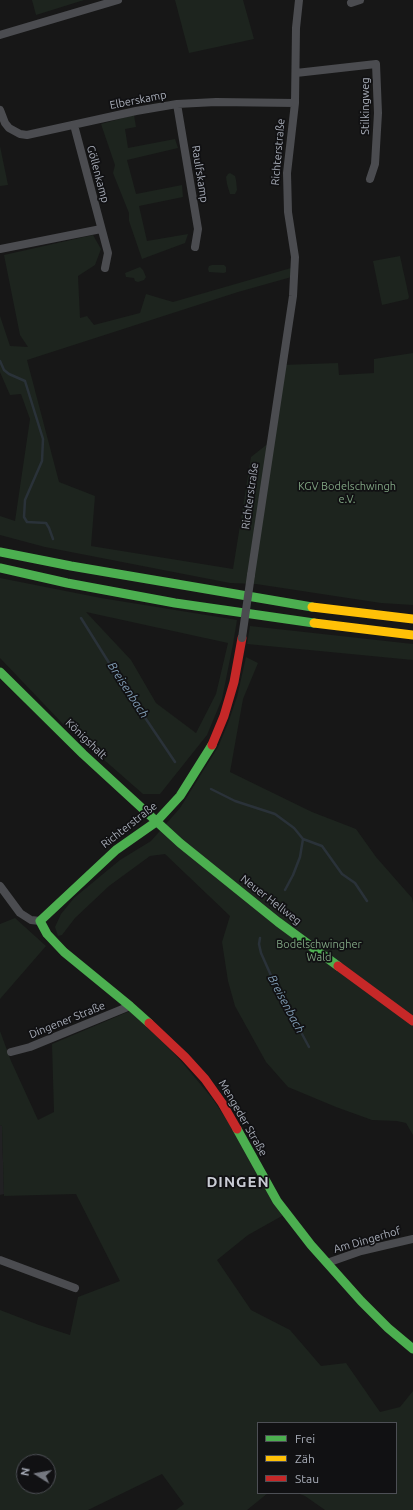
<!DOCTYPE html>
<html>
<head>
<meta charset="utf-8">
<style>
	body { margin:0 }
	#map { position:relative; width:413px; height:1510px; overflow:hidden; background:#171717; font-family:Ubuntu,sans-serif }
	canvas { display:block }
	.legend { position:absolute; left:257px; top:1422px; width:140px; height:72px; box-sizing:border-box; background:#111113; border:1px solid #4d4f55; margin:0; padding:5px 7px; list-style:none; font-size:12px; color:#a8adb8 }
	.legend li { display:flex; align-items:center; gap:8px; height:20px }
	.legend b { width:20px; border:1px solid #4d4f55 }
	.north { position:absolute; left:16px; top:1454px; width:40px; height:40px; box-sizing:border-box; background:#111113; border:1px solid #4d4f55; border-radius:50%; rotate:281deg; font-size:11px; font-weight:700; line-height:16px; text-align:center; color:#a8adb8 }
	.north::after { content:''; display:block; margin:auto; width:14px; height:18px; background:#757880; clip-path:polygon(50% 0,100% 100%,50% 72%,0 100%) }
</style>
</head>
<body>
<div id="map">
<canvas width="413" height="1510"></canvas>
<ul class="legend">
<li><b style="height:5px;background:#4caf50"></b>Frei</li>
<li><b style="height:5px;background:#ffc107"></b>Zäh</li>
<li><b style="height:5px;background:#c62828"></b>Stau</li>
</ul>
<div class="north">N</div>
</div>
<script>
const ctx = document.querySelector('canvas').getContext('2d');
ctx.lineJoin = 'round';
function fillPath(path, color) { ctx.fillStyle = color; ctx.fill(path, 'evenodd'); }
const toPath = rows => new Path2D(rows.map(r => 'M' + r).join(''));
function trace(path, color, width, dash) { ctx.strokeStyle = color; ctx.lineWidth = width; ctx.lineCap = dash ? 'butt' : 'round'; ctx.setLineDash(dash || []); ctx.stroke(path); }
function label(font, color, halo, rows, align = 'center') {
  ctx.font = font + ' Ubuntu,sans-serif'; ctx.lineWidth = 3.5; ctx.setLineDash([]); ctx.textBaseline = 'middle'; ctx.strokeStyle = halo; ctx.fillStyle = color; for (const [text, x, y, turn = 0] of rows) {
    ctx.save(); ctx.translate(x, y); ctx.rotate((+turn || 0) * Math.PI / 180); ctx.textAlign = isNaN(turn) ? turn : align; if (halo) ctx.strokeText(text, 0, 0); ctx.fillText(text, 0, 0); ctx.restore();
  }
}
const built = toPath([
	[0,1125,2,1126,4,1194,0,1195]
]);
const green = toPath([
	[32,0,84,0,36,15],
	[175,0,243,0,254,39,189,53],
	[134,115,136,127,125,129,128,148,175,139,178,148,127,160,136,194,182,185,183,197,139,206,147,241,188,234,185,243,142,259,129,221,129,213,113,173,115,165,101,124],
	[0,146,8,185,0,186],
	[230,173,235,176,236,180,237,190,235,194,230,194,227,184,226,177,228,174],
	[93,235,101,249,95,265,78,276,80,318,87,316,94,325,140,313,146,294,173,302,291,268,295,276,238,292,27,360,59,482,95,496,91,546,233,569,251,457,270,442,282,365,338,363,339,375,374,373,374,359,413,353,413,605,381,603,256,584,230,583,45,547,0,535,0,516,15,521,30,419,21,394,10,395,0,372,0,316,10,346,28,347,20,335,4,255],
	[400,256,409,297,408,299,382,305,373,261],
	[212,265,224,265,226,267,226,272,224,273,209,272,208,269,209,266],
	[140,267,143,270,146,277,144,280,138,282,135,281,134,278,126,277,125,273],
	[0,578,101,598,237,620,233,644,222,699,207,735,160,794,143,794,62,723,0,658],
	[86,612,228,643,216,694,196,733,156,703,131,660],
	[250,626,413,644,413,660,247,644],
	[246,657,258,663,243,699,230,772,312,812,356,829,376,857,412,898,413,903,413,1135,406,1123,397,1121,372,1120,336,1107,288,1087,266,1062,235,1006,228,981,222,942,230,916,165,854,150,856,109,886,75,918,62,935,58,936,55,927,61,914,74,898,120,860,151,841,180,808,218,747,228,723,237,697],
	[15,918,46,946,0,999,0,924],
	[130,1011,157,1036,181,1061,212,1098,289,1212,248,1235,217,1260,251,1310,290,1330,321,1366,346,1363,380,1412,400,1407,413,1391,413,1510,325,1510,305,1496,297,1493,396,1493,396,1423,258,1423,258,1493,268,1493,247,1510,176,1510,184,1504,162,1474,88,1510,0,1510,0,1310,39,1325,70,1335,78,1297,120,1281,76,1194,4,1196,2,1126,0,1125,0,1031,11,1061,38,1120,54,1112,52,1044],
	[24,1462,48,1462,48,1486,24,1486]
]);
const stream = toPath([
	[0,361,4,370,9,374,25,381,43,439,42,461,25,500,24,517,27,522,46,523,49,528,53,539],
	[81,618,121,682,175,762],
	[211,789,235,801,275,814,294,828,303,839,300,857,293,875,285,890],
	[303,839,322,846,342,874,355,883,367,901],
	[260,938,259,944,261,953,273,980,309,1047]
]);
const street = toPath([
	[351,3,360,0],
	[0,35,118,0],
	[296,73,376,64,378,113,375,164,370,179],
	[177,104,198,229,195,247],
	[0,110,5,123,9,128,20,134,27,135,136,111,177,104,216,102,295,103],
	[74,125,108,253,105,268],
	[0,249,101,229],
	[251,575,293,296,295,257,288,212,287,173,295,103,296,28,299,0],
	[0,886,20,913,31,920,40,921],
	[11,1052,30,1047,130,1006],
	[0,1260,75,1288],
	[327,1263,361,1251,413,1239]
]);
const fast = toPath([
	[0,552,71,566,312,607],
	[0,568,67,583,175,603,314,623],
	[0,672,83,754,180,843,278,922,338,966],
	[149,1023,130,1006,64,952,47,934,40,921,116,850,156,822,180,796,212,745],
	[237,1129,277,1201,311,1245,361,1301,388,1328,413,1349]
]);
const slow = toPath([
	[312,607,413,619],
	[314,623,413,635]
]);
const jam = toPath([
	[212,745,224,716,234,682,242,638],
	[338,966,413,1021],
	[149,1023,185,1057,205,1079,222,1103,237,1129]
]);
const streetBridge = toPath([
	[242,638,251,575]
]);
const streetNames = [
	["Elberskamp",138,100,-11],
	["Stilkingweg",365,106,-90],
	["Richterstraße",278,152,-85],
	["Göllenkamp",98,174,75],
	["Raulfskamp",200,174,81],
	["Richterstraße",250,496,-82],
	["Königshalt",86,739,44],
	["Richterstraße",129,825,-38],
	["Neuer Hellweg",271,900,38],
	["Dingener Straße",67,1020,-22],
	["Mengeder Straße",243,1118,60],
	["Am Dingerhof",367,1240,-16]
];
const parkNames = [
	["KGV Bodelschwingh",347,486],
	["e.V.",347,499],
	["Bodelschwingher",319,944],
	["Wald",319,957]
];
const waterNames = [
	["Breisenbach",128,690,57],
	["Breisenbach",286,1004,62]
];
const districtNames = [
	["DINGEN",238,1182]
];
fillPath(built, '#212123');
fillPath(green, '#1d241e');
trace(stream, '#2a3239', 2.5);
trace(street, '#4b4c50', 8);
trace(fast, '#4caf50', 9);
trace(slow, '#ffc107', 9);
trace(jam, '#c62828', 9);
trace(streetBridge, '#4b4c50', 8);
label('11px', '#a8adb8', '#111113', streetNames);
label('11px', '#7fa381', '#111113', parkNames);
label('italic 12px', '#7f9bb3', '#111113', waterNames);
ctx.letterSpacing = '1px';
label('bold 15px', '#c9ccd4', '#111113', districtNames);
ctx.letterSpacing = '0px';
</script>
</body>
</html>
